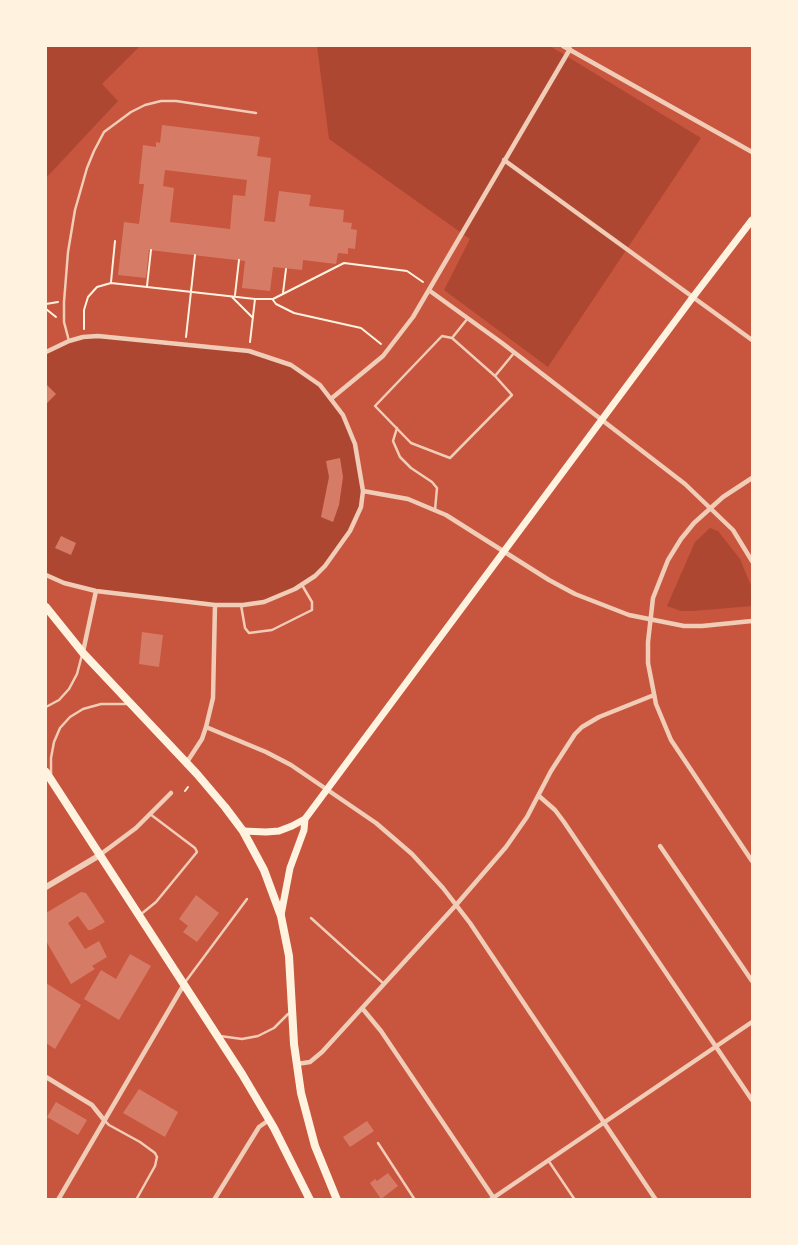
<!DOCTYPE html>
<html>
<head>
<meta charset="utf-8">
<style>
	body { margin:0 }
	#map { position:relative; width:798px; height:1245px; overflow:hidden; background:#c8553d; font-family:Cabin,sans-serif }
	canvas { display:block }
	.frame { position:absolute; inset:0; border:47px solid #fff3e0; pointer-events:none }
</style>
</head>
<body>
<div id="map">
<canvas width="798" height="1245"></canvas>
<div class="frame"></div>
</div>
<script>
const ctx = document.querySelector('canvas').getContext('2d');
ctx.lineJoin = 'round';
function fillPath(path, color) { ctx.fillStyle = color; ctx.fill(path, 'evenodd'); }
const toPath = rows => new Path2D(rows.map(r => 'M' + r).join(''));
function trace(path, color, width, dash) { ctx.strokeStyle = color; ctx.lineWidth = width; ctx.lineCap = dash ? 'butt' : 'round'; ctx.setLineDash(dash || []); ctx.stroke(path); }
const green = toPath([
	[46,46,140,46,102,84,118,101,46,178],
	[317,46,550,46,701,138,548,367,444,290,470,239,329,139],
	[98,336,249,351,277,359,305,374,332,398,350,430,363,491,361,507,350,531,315,576,275,599,230,605,86,590,46,575,46,351,69,341],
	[710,528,718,531,740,559,752,588,752,606,693,611,681,611,667,606,695,542]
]);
const building = toPath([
	[162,125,260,137,257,156,271,158,264,221,275,222,279,191,311,195,309,206,344,210,343,222,352,223,351,229,357,230,355,249,348,248,348,254,338,253,336,264,303,260,302,270,273,267,270,291,242,288,245,261,149,250,146,278,118,275,124,222,139,224,144,184,139,184,143,145,156,147,156,142,160,143],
	[165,170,247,180,245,196,233,195,230,229,170,222,174,188,163,186],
	[46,384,56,394,46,404],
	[340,458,343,477,339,505,333,522,321,517,329,477,326,461],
	[61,536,76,543,71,555,55,548],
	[142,632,163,635,159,667,139,664],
	[81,892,86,893,105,922,91,930,88,930,78,916,68,923,85,949,99,941,107,957,92,966,95,969,71,984,46,941,46,913],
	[196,895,219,913,197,942,183,932,188,926,179,919],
	[130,954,151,966,119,1020,84,999,101,970,116,979],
	[46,983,81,1005,55,1049,46,1043],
	[139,1089,178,1112,165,1137,123,1113],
	[56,1102,87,1120,78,1135,47,1117],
	[367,1121,374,1131,350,1147,343,1137],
	[388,1173,398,1186,381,1199,370,1183,375,1179,377,1181]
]);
const path = toPath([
	[111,282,115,241],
	[147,286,151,250],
	[283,293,286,269],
	[235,295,239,260],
	[232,297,253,318],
	[256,299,273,299,344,263,407,271,423,282],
	[273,300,276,304,294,313,361,328,381,344],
	[46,304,58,302],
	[46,309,56,317],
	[84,329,84,310,88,297,97,287,111,283,255,299,250,342],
	[186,337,195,255],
	[185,791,188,787]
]);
const service = toPath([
	[468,318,452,338,495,376,514,353],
	[452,338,442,336,375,406,411,443,450,458,512,395,495,376],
	[69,341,64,322,64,302,68,252,75,210,87,168,94,151,104,132,131,112,145,105,161,101,176,101,256,113],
	[397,428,393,441,400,457,411,468,432,482,437,488,435,510],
	[241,605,245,628,249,633,272,630,312,610,312,602,302,585],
	[46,707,59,700,69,689,77,674,82,655],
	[51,774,51,758,54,742,60,728,70,717,83,709,101,704,127,704],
	[140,915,156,902,197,852,195,848,150,814],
	[311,918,384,984],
	[186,981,247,899],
	[220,1036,242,1039,258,1036,274,1028,288,1014],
	[104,1120,109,1125,140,1142,155,1153,157,1157,155,1166,136,1200],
	[378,1143,415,1200],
	[548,1160,575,1200]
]);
const minor = toPath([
	[563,46,752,152],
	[504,160,752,340],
	[430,291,502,343,685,484,733,530,752,561],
	[46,352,69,341,83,337,98,336,249,351,291,365,320,385,343,415,355,444,363,491,361,507,350,531,325,566,315,576,295,589,264,602,243,605,215,605,96,591,64,583,46,575],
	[332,398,383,356,413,317,570,49],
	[752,478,723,497,694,523,681,539,668,560,653,598,648,642,648,663,656,704,671,740,752,861],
	[363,491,408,499,446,515,549,580,575,594,629,615,684,626,702,626,752,621],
	[83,652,96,591],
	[206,727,266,752,291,765,376,823,412,854,443,888,470,923,656,1200],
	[187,762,202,739,206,727,213,698,215,605],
	[539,796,555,810,564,822,752,1100],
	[660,846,752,981],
	[101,854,136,828,171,793],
	[362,1008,381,1031,493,1197],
	[297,1064,310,1062,322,1052,456,905,506,847,527,817,551,771,575,734,582,727,599,717,654,695],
	[46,1077,92,1105,104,1120],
	[58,1200,183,986],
	[214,1200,259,1127,269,1120],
	[490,1200,752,1022]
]);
const tertiary = toPath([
	[46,887,100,855]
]);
const secondary = toPath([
	[243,831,266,832,279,831,292,826,305,819,693,297,752,220],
	[281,915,290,868,304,830,305,819]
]);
const trunk = toPath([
	[46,607,83,653,197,774,225,807,243,831,264,870,281,916,289,956,294,1044,301,1093,315,1146,337,1200],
	[46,772,242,1074,274,1128,310,1200]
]);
fillPath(green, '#ae4732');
fillPath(building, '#d67c66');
trace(path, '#fff3e0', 2);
trace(service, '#f1ccb7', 2.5);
trace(minor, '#f1ccb7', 4.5);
trace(tertiary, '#f1ccb7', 6);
trace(secondary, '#fff3e0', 7);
trace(trunk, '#fff3e0', 8);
</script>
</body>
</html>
